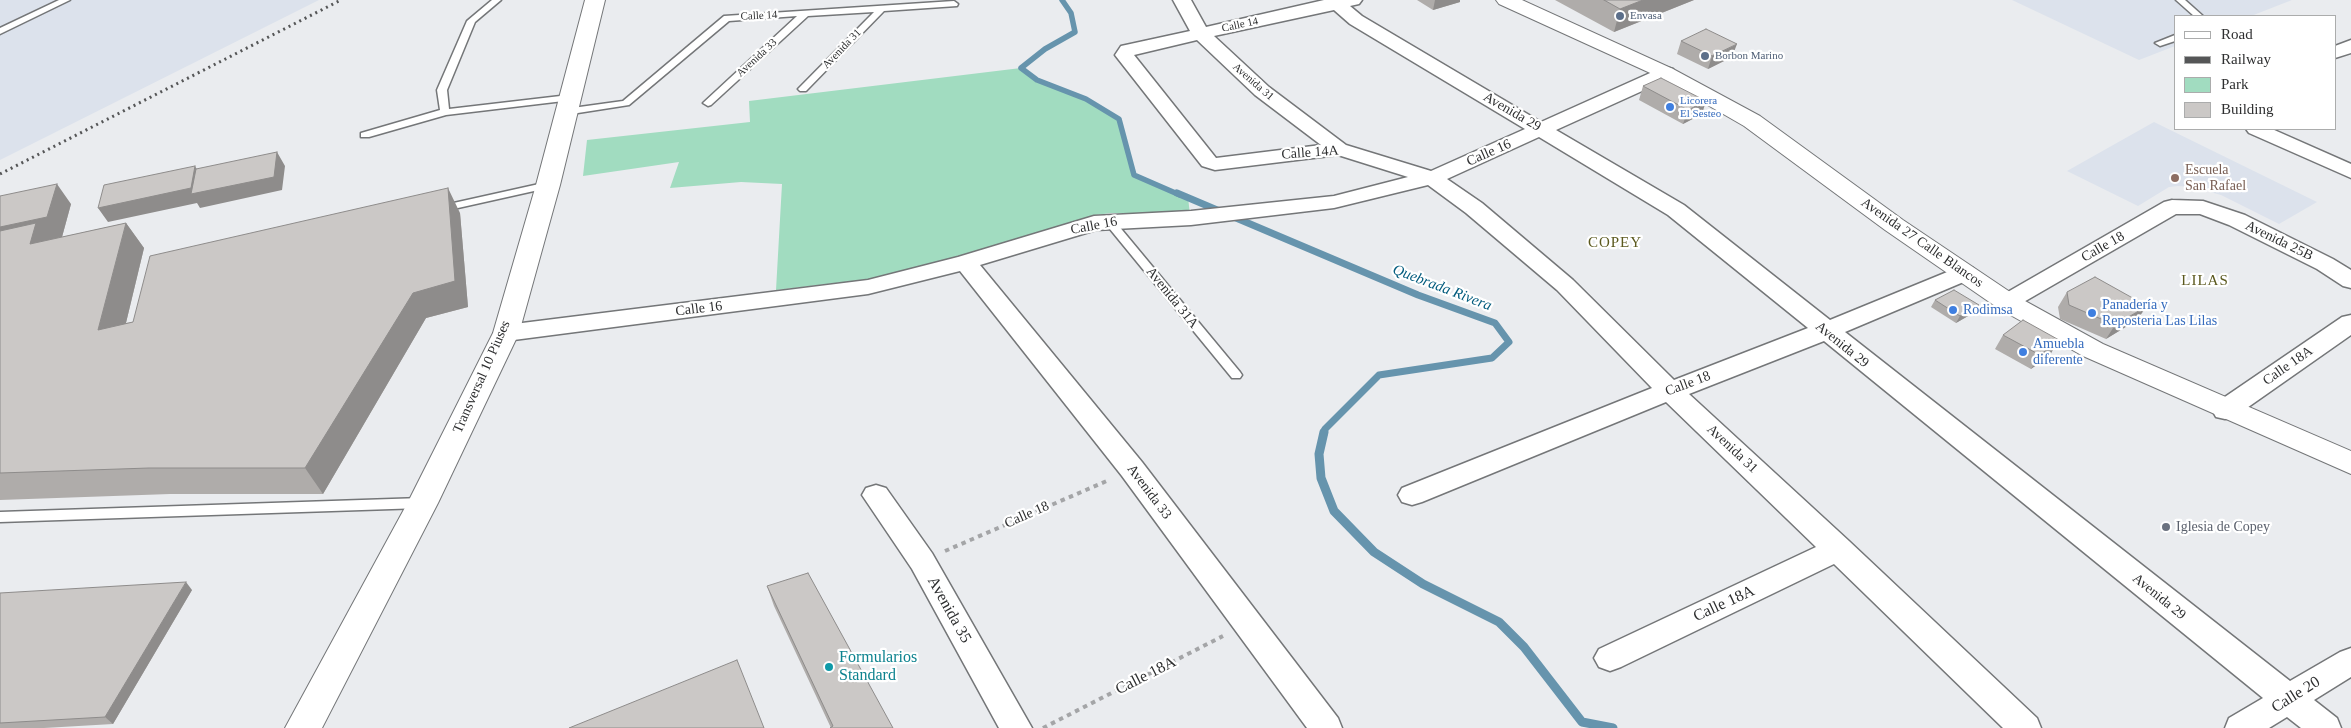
<!DOCTYPE html>
<html>
<head>
<meta charset="utf-8">
<style>
	body { margin:0 }
	#map { position:relative; width:2351px; height:728px; overflow:hidden; background:#eaecef; font-family:"Times New Roman",serif }
	canvas { display:block }
	.legend { position:absolute; left:2174px; top:15px; width:162px; height:115px; box-sizing:border-box; background:#fff; border:1px solid #abacac; margin:0; padding:6px 9px; list-style:none; font-size:15px; color:#2e2f30 }
	.legend li { display:flex; align-items:center; gap:10px; height:25px }
	.legend b { width:25px; border:1px solid #abacac }
</style>
</head>
<body>
<div id="map">
<canvas width="2351" height="728"></canvas>
<ul class="legend">
<li><b style="height:6px;background:#fff"></b>Road</li>
<li><b style="height:6px;background:#555657"></b>Railway</li>
<li><b style="height:14px;background:#a1dcc0"></b>Park</li>
<li><b style="height:14px;background:#cbc8c6"></b>Building</li>
</ul>
</div>
<script>
const ctx = document.querySelector('canvas').getContext('2d');
ctx.lineJoin = 'round';
function fillPath(path, color) { ctx.fillStyle = color; ctx.fill(path, 'evenodd'); }
const toPath = rows => new Path2D(rows.map(r => 'M' + r).join(''));
function trace(path, color, width, dash) { ctx.strokeStyle = color; ctx.lineWidth = width; ctx.lineCap = dash ? 'butt' : 'round'; ctx.setLineDash(dash || []); ctx.stroke(path); }
function label(font, color, halo, rows, align = 'center') {
  ctx.font = font + ' "Times New Roman",serif'; ctx.lineWidth = 4.5; ctx.setLineDash([]); ctx.textBaseline = 'middle'; ctx.strokeStyle = halo; ctx.fillStyle = color; for (const [text, x, y, turn = 0] of rows) {
    ctx.save(); ctx.translate(x, y); ctx.rotate((+turn || 0) * Math.PI / 180); ctx.textAlign = isNaN(turn) ? turn : align; if (halo) ctx.strokeText(text, 0, 0); ctx.fillText(text, 0, 0); ctx.restore();
  }
}
const built = toPath([
	[0,0,319,0,0,160],
	[2012,0,2292,0,2251,16,2175,16,2175,46,2139,60],
	[2154,122,2317,202,2279,224,2221,195,2192,187,2178,186,2169,187,2138,206,2067,171]
]);
const green = toPath([
	[1021,68,1037,80,1086,99,1119,119,1134,175,1188,197,1190,215,1111,213,1095,215,967,254,871,279,776,290,782,184,741,182,670,188,679,162,583,176,587,140,750,122,749,101]
]);
const streamFar2 = toPath([
	[1062,0,1071,13,1075,32,1045,49,1021,68,1037,80,1086,99,1119,119,1134,175,1180,195]
]);
const streamFar1 = toPath([
	[1177,193,1418,295,1495,323,1509,342,1492,358,1379,375,1325,429,1324,434]
]);
const stream = toPath([
	[1324,432,1319,454,1321,478,1334,511,1374,552,1423,584,1499,622,1524,647,1582,722,1613,728]
]);
const path = toPath([
	[945,551,1109,480],
	[1043,728,1223,636]
]);
const service = toPath([
	[59,0,70,0,0,34,0,28,59,0],
	[492,0,501,0,475,22,447,90,449,109,569,95,574,98,572,100,446,115,369,137,361,137,361,133,440,110,437,90,467,21,492,0],
	[2176,0,2185,0,2203,16,2194,16,2176,0],
	[954,1,958,4,957,6,884,11,806,91,800,91,798,89,874,12,808,16,711,105,708,106,703,103,797,16,729,21,629,105,565,115,560,112,565,109,623,101,724,16,954,1],
	[2175,35,2175,41,2160,46,2155,43,2175,35],
	[548,182,553,185,552,187,440,212,435,209,440,206,548,182],
	[1109,218,1113,219,1240,372,1242,375,1240,378,1232,378,1105,223,1103,221,1105,219,1109,218],
	[422,498,427,499,429,503,427,507,422,508,0,522,0,512,422,498]
]);
const minor = toPath([
	[1173,0,1191,0,1206,27,1324,0,1362,0,1359,4,1350,6,1362,16,1541,122,1659,69,1666,67,1673,69,1675,73,1673,77,1556,130,1684,205,1830,320,1957,268,1965,266,1973,268,1977,273,1973,278,1845,332,2290,681,2340,652,2351,648,2351,677,2314,700,2337,718,2341,728,2301,728,2287,717,2269,728,2225,728,2229,718,2263,698,1824,341,1689,394,1849,541,2037,718,2041,728,2003,728,1834,564,1621,667,1610,671,1599,667,1594,658,1599,649,1816,547,1666,402,1422,502,1412,505,1402,502,1398,495,1402,488,1652,388,1557,290,1466,213,1428,185,1334,208,1191,225,1096,230,980,265,1142,462,1338,718,1342,728,1307,728,1122,476,960,271,868,294,506,341,497,339,494,333,497,327,506,325,868,280,958,257,1094,216,1191,211,1334,196,1408,177,1338,155,1215,170,1202,166,1115,55,1121,46,1190,31,1173,0],
	[1334,10,1350,24,1525,129,1431,171,1346,145,1269,87,1214,36,1334,10],
	[1197,40,1255,95,1321,145,1216,158,1134,55,1197,40],
	[1539,137,1668,215,1808,328,1674,380,1573,280,1482,203,1447,179,1539,137],
	[2351,40,2351,53,2335,58,2335,46,2351,40],
	[2246,129,2272,129,2351,164,2351,178,2249,133,2246,129],
	[2172,200,2203,201,2245,215,2333,259,2351,270,2351,288,2343,286,2317,269,2229,225,2200,214,2176,214,2015,307,2007,310,1999,307,1995,302,1999,297,2164,202,2172,200],
	[2351,315,2351,335,2234,417,2225,419,2216,417,2212,410,2216,403,2342,317,2351,315],
	[876,485,886,488,932,553,1032,728,999,728,912,569,862,495,866,488,876,485]
]);
const tertiary = toPath([
	[585,0,605,0,560,185,519,333,438,503,322,728,285,728,408,502,493,333,536,185,585,0]
]);
const secondary = toPath([
	[1496,0,1522,0,1673,69,1760,116,1903,220,2016,296,2103,344,2351,451,2351,474,2083,356,1998,308,1885,230,1744,126,1659,77,1499,4,1496,0]
]);
const rail = toPath([
	[0,174,341,0]
]);
const wall = toPath([
	[1417,0,1460,0,1460,2,1433,10],
	[1555,0,1694,0,1614,32],
	[1681,41,1732,57,1708,69,1677,54],
	[1643,86,1702,114,1683,124,1639,100],
	[0,196,71,204,62,237,126,223,144,248,126,323,133,322,460,213,468,307,426,318,323,494,170,494,0,500],
	[2067,292,2137,320,2106,339,2060,319,2058,307],
	[1935,300,1979,305,1975,312,1956,323,1931,307],
	[2003,335,2050,355,2031,369,1995,349],
	[767,586,893,728,831,728,774,606],
	[192,590,113,724,44,728,0,728,0,593]
]);
const shadedWall = toPath([
	[1435,0,1460,0,1460,2,1433,10],
	[1643,0,1694,0,1614,32,1620,9],
	[1737,44,1732,57,1708,69,1712,56],
	[1706,101,1702,114,1683,124,1688,110],
	[277,152,285,166,282,190,200,208,197,203,108,222,98,208,195,166,203,180],
	[57,184,71,204,62,237,0,251,0,227],
	[448,188,460,213,468,307,426,318,323,494,305,468],
	[126,223,144,248,118,356,98,330],
	[1979,305,1975,312,1956,323,1960,316],
	[2147,306,2137,320,2106,339,2115,325],
	[2059,340,2050,355,2031,369,2040,355],
	[186,582,192,590,113,724,105,717]
]);
const building = toPath([
	[1604,0,1643,0,1620,9,1604,0],
	[1706,29,1737,44,1712,56,1681,41,1706,29],
	[1661,78,1706,101,1688,110,1643,86,1661,78],
	[277,152,274,177,191,194,196,169,277,152],
	[195,166,191,188,98,208,104,185,195,166],
	[57,184,47,217,0,227,0,196,57,184],
	[448,188,455,281,413,293,305,468,149,468,0,473,0,231,36,223,30,244,126,223,98,330,133,322,150,256,448,188],
	[2095,277,2147,306,2115,325,2069,305,2067,292,2095,277],
	[1954,290,1979,305,1960,316,1935,300,1954,290],
	[2023,320,2059,340,2040,355,2003,335,2023,320],
	[808,573,893,728,830,728,833,726,767,586,808,573],
	[186,582,105,717,0,723,0,593,186,582],
	[737,660,764,728,569,728,737,660]
]);
const markers = [
	[1620,16,5,"#5c6f8a"],
	[1705,56,5,"#5c6f8a"],
	[1670,107,5,"#3f7fe0"],
	[2175,178,5,"#8d6e63"],
	[1953,310,5,"#3f7fe0"],
	[2092,313,5,"#3f7fe0"],
	[2023,352,5,"#3f7fe0"],
	[2166,527,5,"#6b7280"],
	[829,667,5,"#0f9aa8"]
];
const farStreetnames = [
	["Calle 14",759,16,-3],
	["Calle 14",1240,25,-12],
	["Avenida 31",842,49,-46],
	["Avenida 33",757,58,-43],
	["Avenida 31",1253,82,41]
];
const farServicenames = [
	["Envasa",1630,16],
	["Borbon Marino",1715,56]
];
const farShopnames = [
	["Licorera",1680,101],
	["El Sesteo",1680,114]
];
const streetNames = [
	["Avenida 29",1512,112,30],
	["Calle 14A",1310,153,-4],
	["Calle 16",1489,153,-24],
	["Calle 16",1094,226,-11],
	["Avenida 25B",2279,241,26],
	["Avenida 27 Calle Blancos",1922,243,35],
	["Calle 18",2103,247,-30],
	["Avenida 31A",1172,298,51],
	["Calle 16",699,309,-7],
	["Avenida 29",1842,345,39],
	["Calle 18A",2288,366,-35],
	["Transversal 10 Piuses",482,377,-66],
	["Calle 18",1688,384,-21],
	["Avenida 31",1732,449,43],
	["Avenida 33",1149,492,53],
	["Calle 18",1027,515,-24],
	["Avenida 29",2159,597,39]
];
const educationNames = [
	["Escuela",2185,170],
	["San Rafael",2185,186]
];
const shopNames = [
	["Panadería y",2102,305],
	["Reposteria Las Lilas",2102,321],
	["Rodimsa",1963,310],
	["Amuebla",2033,344],
	["diferente",2033,360]
];
const worshipNames = [
	["Iglesia de Copey",2176,527]
];
const neighbourhoodNames = [
	["COPEY",1615,243],
	["LILAS",2205,281]
];
const waterNames = [
	["Quebrada Rivera",1442,288,21]
];
const nearStreetnames = [
	["Calle 18A",1724,604,-25],
	["Avenida 35",949,610,61],
	["Calle 18A",1146,676,-27],
	["Calle 20",2296,695,-32]
];
const nearCulturenames = [
	["Formularios",839,658],
	["Standard",839,676]
];
fillPath(built, '#dce2ec');
fillPath(green, '#a1dcc0');
trace(streamFar2, '#6694ad', 5.5);
trace(streamFar1, '#6694ad', 7);
trace(stream, '#6694ad', 9);
trace(service, '#747678', 3);
trace(minor, '#747678', 3);
trace(tertiary, '#747678', 2);
trace(secondary, '#747678', 2);
trace(path, '#a4a5a7', 4, [4.5, 4.5]);
fillPath(service, '#fff');
fillPath(minor, '#fff');
fillPath(tertiary, '#fff');
fillPath(secondary, '#fff');
trace(rail, '#555657', 3, [2, 4]);
fillPath(wall, '#afacaa');
fillPath(shadedWall, '#8e8c8b');
fillPath(building, '#cbc8c6');
trace(building, '#8e8c8b', 1);
for (const [x, y, r, color] of markers) { const dot = new Path2D(); dot.arc(x, y, r, 0, 2 * Math.PI); ctx.fillStyle = color; ctx.fill(dot); trace(dot, '#fff', 2); }
label('11px', '#2e2f30', '#fff', farStreetnames);
label('11px', '#4e5e75', '#fff', farServicenames, 'left');
label('11px', '#366cbe', '#fff', farShopnames, 'left');
label('14px', '#2e2f30', '#fff', streetNames);
label('14px', '#785e54', '#fff', educationNames, 'left');
label('14px', '#366cbe', '#fff', shopNames, 'left');
label('14px', '#5b616d', '#fff', worshipNames, 'left');
ctx.letterSpacing = '1px';
label('15px', '#5b591e', '#fff', neighbourhoodNames);
ctx.letterSpacing = '0px';
label('italic 15px', '#035c7e', '#fff', waterNames);
label('16px', '#2e2f30', '#fff', nearStreetnames);
label('16px', '#0d838f', '#fff', nearCulturenames, 'left');
</script>
</body>
</html>
